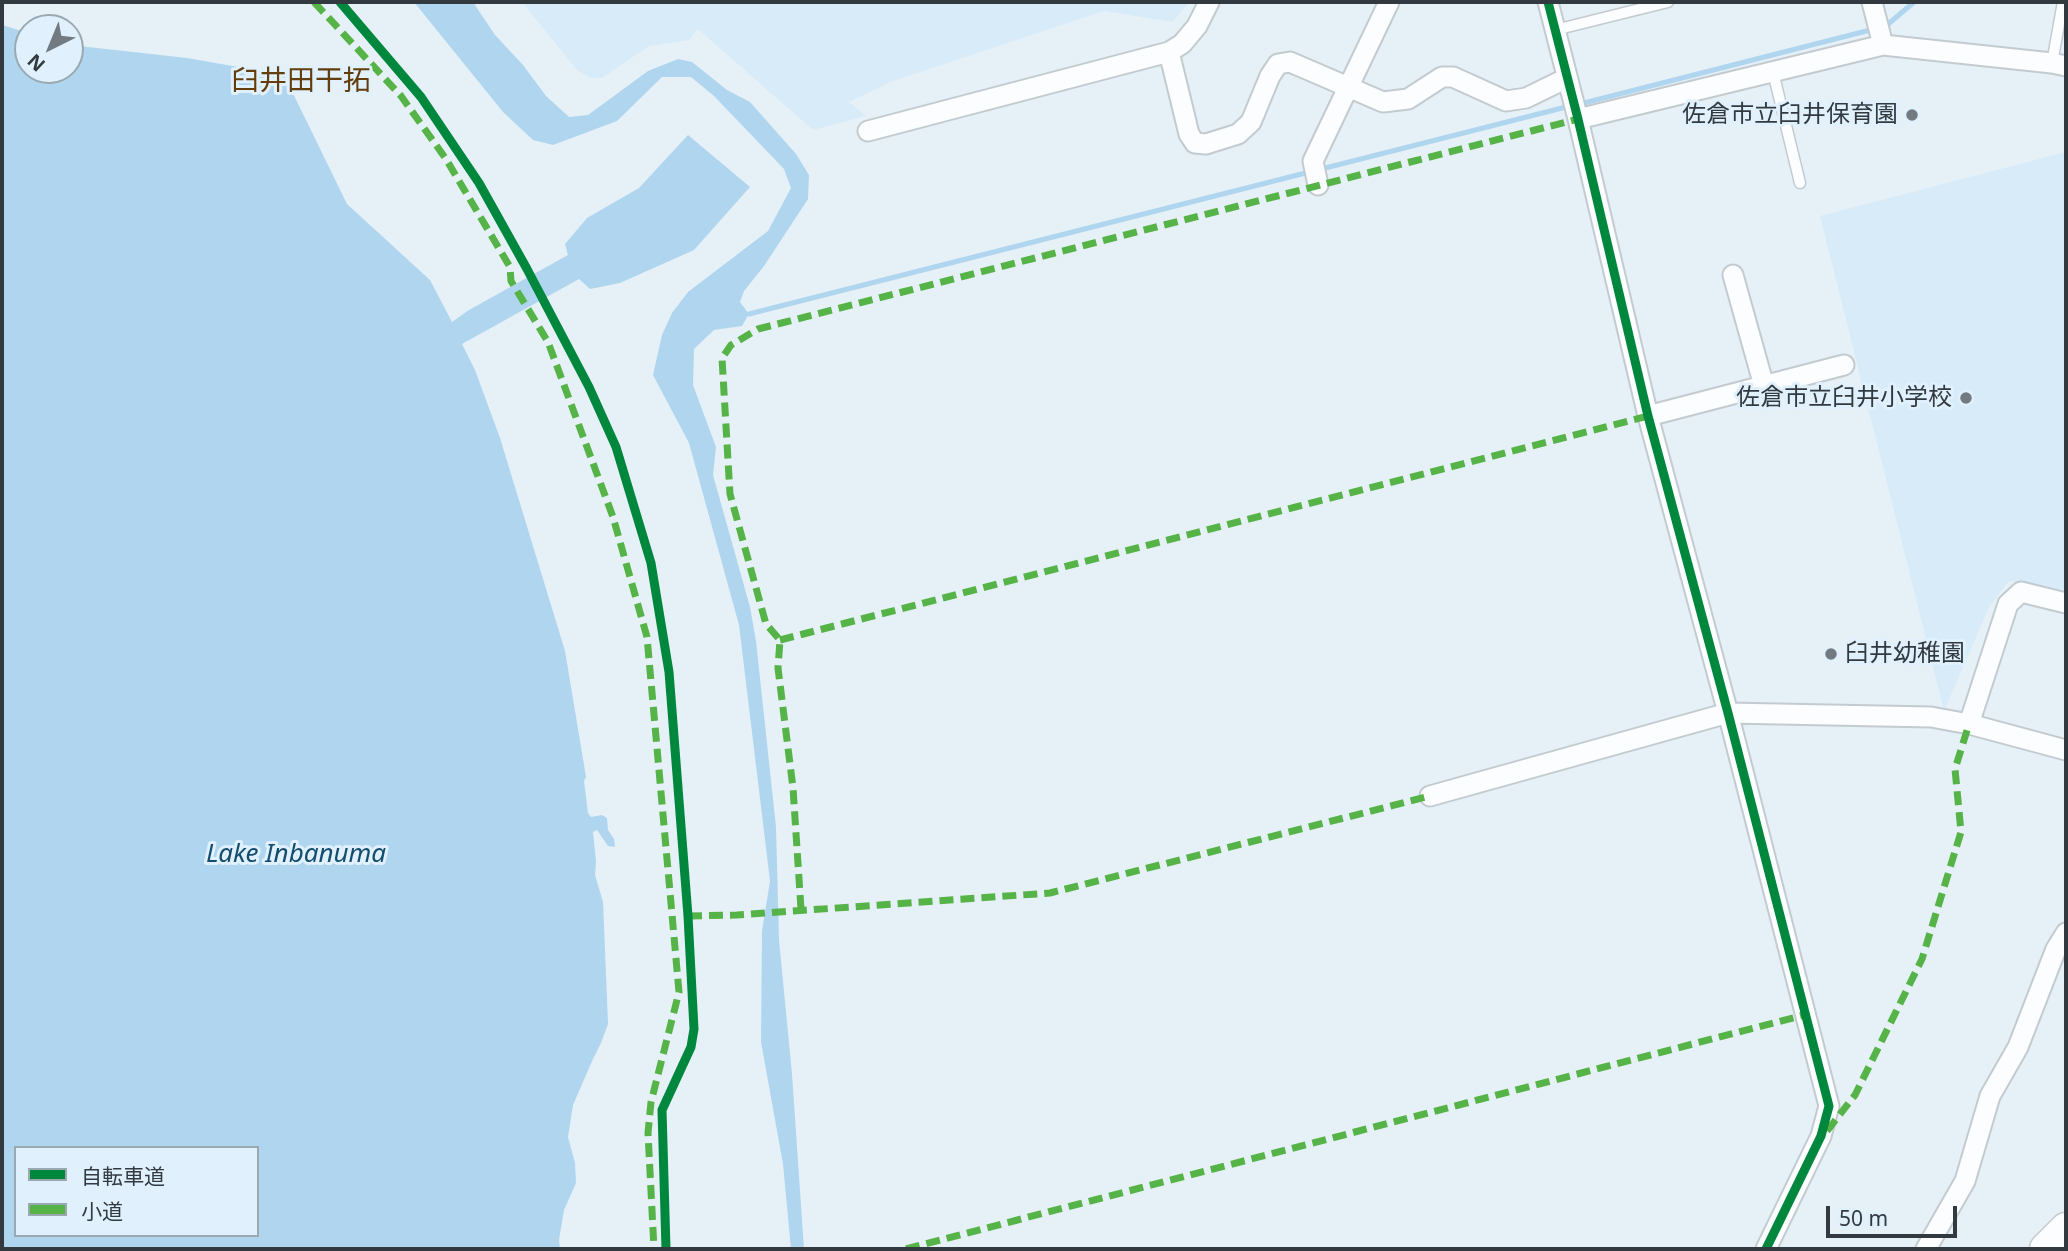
<!DOCTYPE html>
<html>
<head>
<meta charset="utf-8">
<style>
	body { margin:0 }
	#map { position:relative; width:2068px; height:1251px; overflow:hidden; background:#e6f0f7; font-family:"Noto Sans","Noto Sans JP",sans-serif }
	canvas { display:block }
	.frame { position:absolute; inset:0; border:4px solid #323a40; pointer-events:none }
	.legend { position:absolute; left:14px; top:1146px; width:245px; height:91px; box-sizing:border-box; background:#e0f1fd; border:2px solid #9aa8b1; margin:0; padding:9px 12px; list-style:none; font-size:21px; color:#323a40 }
	.legend li { display:flex; align-items:center; gap:14px; height:35px }
	.legend b { width:35px; border:2px solid #9aa8b1 }
	.north { position:absolute; left:14px; top:14px; width:70px; height:70px; box-sizing:border-box; background:#e0f1fd; border:2px solid #9aa8b1; border-radius:50%; rotate:223deg; font-size:19px; font-weight:700; line-height:28px; text-align:center; color:#323a40 }
	.north::after { content:''; display:block; margin:auto; width:24px; height:32px; background:#717a80; clip-path:polygon(50% 0,100% 100%,50% 72%,0 100%) }
	.scale { position:absolute; left:1826px; top:1206px; width:131px; height:32px; box-sizing:border-box; border:4px solid #323a40; border-top:0; padding-left:9px; font-size:21px; line-height:24px; white-space:nowrap; color:#323a40; -webkit-text-stroke:5px #e0f1fd; paint-order:stroke }
</style>
</head>
<body>
<div id="map">
<canvas width="2068" height="1251"></canvas>
<div class="frame"></div>
<ul class="legend">
<li><b style="height:9px;background:#00873e"></b>自転車道</li>
<li><b style="height:9px;background:#56b347"></b>小道</li>
</ul>
<div class="north">N</div>
<div class="scale">50 m</div>
</div>
<script>
const ctx = document.querySelector('canvas').getContext('2d');
ctx.lineJoin = 'round';
function fillPath(path, color) { ctx.fillStyle = color; ctx.fill(path, 'evenodd'); }
const toPath = rows => new Path2D(rows.map(r => 'M' + r).join(''));
function trace(path, color, width, dash) { ctx.strokeStyle = color; ctx.lineWidth = width; ctx.lineCap = dash ? 'butt' : 'round'; ctx.setLineDash(dash || []); ctx.stroke(path); }
function label(font, color, halo, rows, align = 'center') {
  ctx.font = font + ' "Noto Sans","Noto Sans JP",sans-serif'; ctx.lineWidth = 6; ctx.setLineDash([]); ctx.textBaseline = 'middle'; ctx.strokeStyle = halo; ctx.fillStyle = color; for (const [text, x, y, turn = 0] of rows) {
    ctx.save(); ctx.translate(x, y); ctx.rotate((+turn || 0) * Math.PI / 180); ctx.textAlign = isNaN(turn) ? turn : align; if (halo) ctx.strokeText(text, 0, 0); ctx.fillText(text, 0, 0); ctx.restore();
  }
}
const built = toPath([
	[522,2,1189,2,1173,22,1104,11,893,81,849,102,866,116,813,130,698,29,689,40,649,46,602,78,591,78,577,70],
	[2066,152,2066,593,2009,581,1989,607,1944,711,1820,216]
]);
const water = toPath([
	[414,2,473,2,495,35,523,65,546,96,569,117,588,115,648,71,678,59,692,62,727,90,750,102,796,154,809,175,808,199,764,266,744,291,740,302,749,314,742,326,714,330,694,349,693,385,716,447,713,475,750,607,756,641,776,827,779,940,792,1074,804,1249,791,1249,783,1164,761,1042,762,931,770,881,739,625,689,443,653,375,662,335,672,313,688,292,768,231,791,188,784,169,714,96,691,77,662,77,617,121,553,145,533,140,503,112],
	[2,25,28,33,28,70,70,70,70,45,187,58,284,75,347,204,430,280,452,322,469,310,568,255,565,244,587,218,639,188,688,135,750,187,694,250,620,283,590,289,579,279,462,344,475,370,500,438,565,651,586,777,584,781,588,813,591,817,602,815,607,818,608,830,614,839,615,847,608,846,597,830,593,832,596,861,595,875,603,902,608,1024,601,1043,593,1059,573,1105,568,1137,575,1163,576,1183,564,1210,559,1240,560,1249,2,1249],
	[16,1148,257,1148,257,1235,16,1235]
]);
const stream = toPath([
	[1580,104,1886,26,1914,2],
	[749,314,1570,106]
]);
const service = toPath([
	[1555,30,1668,2],
	[2052,63,2063,2],
	[1773,72,1800,183]
]);
const minor = toPath([
	[1548,2,1578,119,1648,416,1728,713,1829,1106,1821,1136,1766,1249],
	[1872,2,1883,45],
	[1169,52,1189,134,1195,143,1206,144,1238,134,1251,122,1270,76,1278,64,1290,62,1383,102,1408,99,1442,77,1453,77,1506,101,1526,98,1567,78],
	[1578,119,1883,45,2052,63,2066,66],
	[868,131,1169,52,1182,44,1197,26,1209,2],
	[1318,185,1313,161,1389,2],
	[1733,275,1764,386],
	[1648,416,1844,365],
	[1969,724,2008,604,2021,592,2066,603],
	[1430,796,1728,713,1931,717,1969,724,2066,750],
	[1926,1249,1965,1181,1990,1096,2018,1047,2056,949,2066,933]
]);
const primary = toPath([
	[2046,1249,2066,1229]
]);
const quiet = toPath([
	[314,2,401,96,446,159,510,267,511,281,548,342,613,517,647,637,679,992,651,1102,648,1133,654,1249],
	[780,640,1648,416],
	[801,909,793,788,778,668,780,640,766,624,730,494,722,358,731,345,758,329,1578,119],
	[688,916,737,915,1050,893,1430,796],
	[1827,1131,1855,1095,1922,959,1961,832,1955,769,1969,724],
	[906,1249,1804,1015]
]);
const cycleway = toPath([
	[340,2,421,97,479,183,527,269,589,387,616,447,651,563,669,672,688,916,694,1029,691,1047,662,1110,666,1249],
	[1548,2,1578,119,1648,416,1728,713,1829,1106,1821,1136,1766,1249]
]);
const markers = [
	[1912,115,7,"#717a80"],
	[1966,398,7,"#717a80"],
	[1831,654,7,"#717a80"]
];
const poiNames = [
	["佐倉市立臼井保育園",1898,115],
	["佐倉市立臼井小学校",1952,398],
	["臼井幼稚園",1845,654,"left"]
];
const waterNames = [
	["Lake Inbanuma",296,855]
];
const quarterNames = [
	["臼井田干拓",301,82]
];
fillPath(built, '#d8ebf9');
fillPath(water, '#b0d5ef');
trace(stream, '#b0d5ef', 5);
trace(service, '#c3cbd0', 13);
trace(minor, '#c3cbd0', 23);
trace(primary, '#c3cbd0', 35);
trace(service, '#fbfdfe', 10);
trace(minor, '#fbfdfe', 19);
trace(primary, '#fbfdfe', 32);
trace(quiet, '#56b347', 7, [14, 7]);
trace(cycleway, '#00873e', 9);
for (const [x, y, r, color] of markers) { const dot = new Path2D(); dot.arc(x, y, r, 0, 2 * Math.PI); ctx.fillStyle = color; ctx.fill(dot); trace(dot, '#e0f1fd', 2.5); }
label('24px', '#323a40', '#e0f1fd', poiNames, 'right');
label('italic 26px', '#144d6e', '#e0f1fd', waterNames);
label('28px', '#633d0c', '#e0f1fd', quarterNames);
</script>
</body>
</html>
